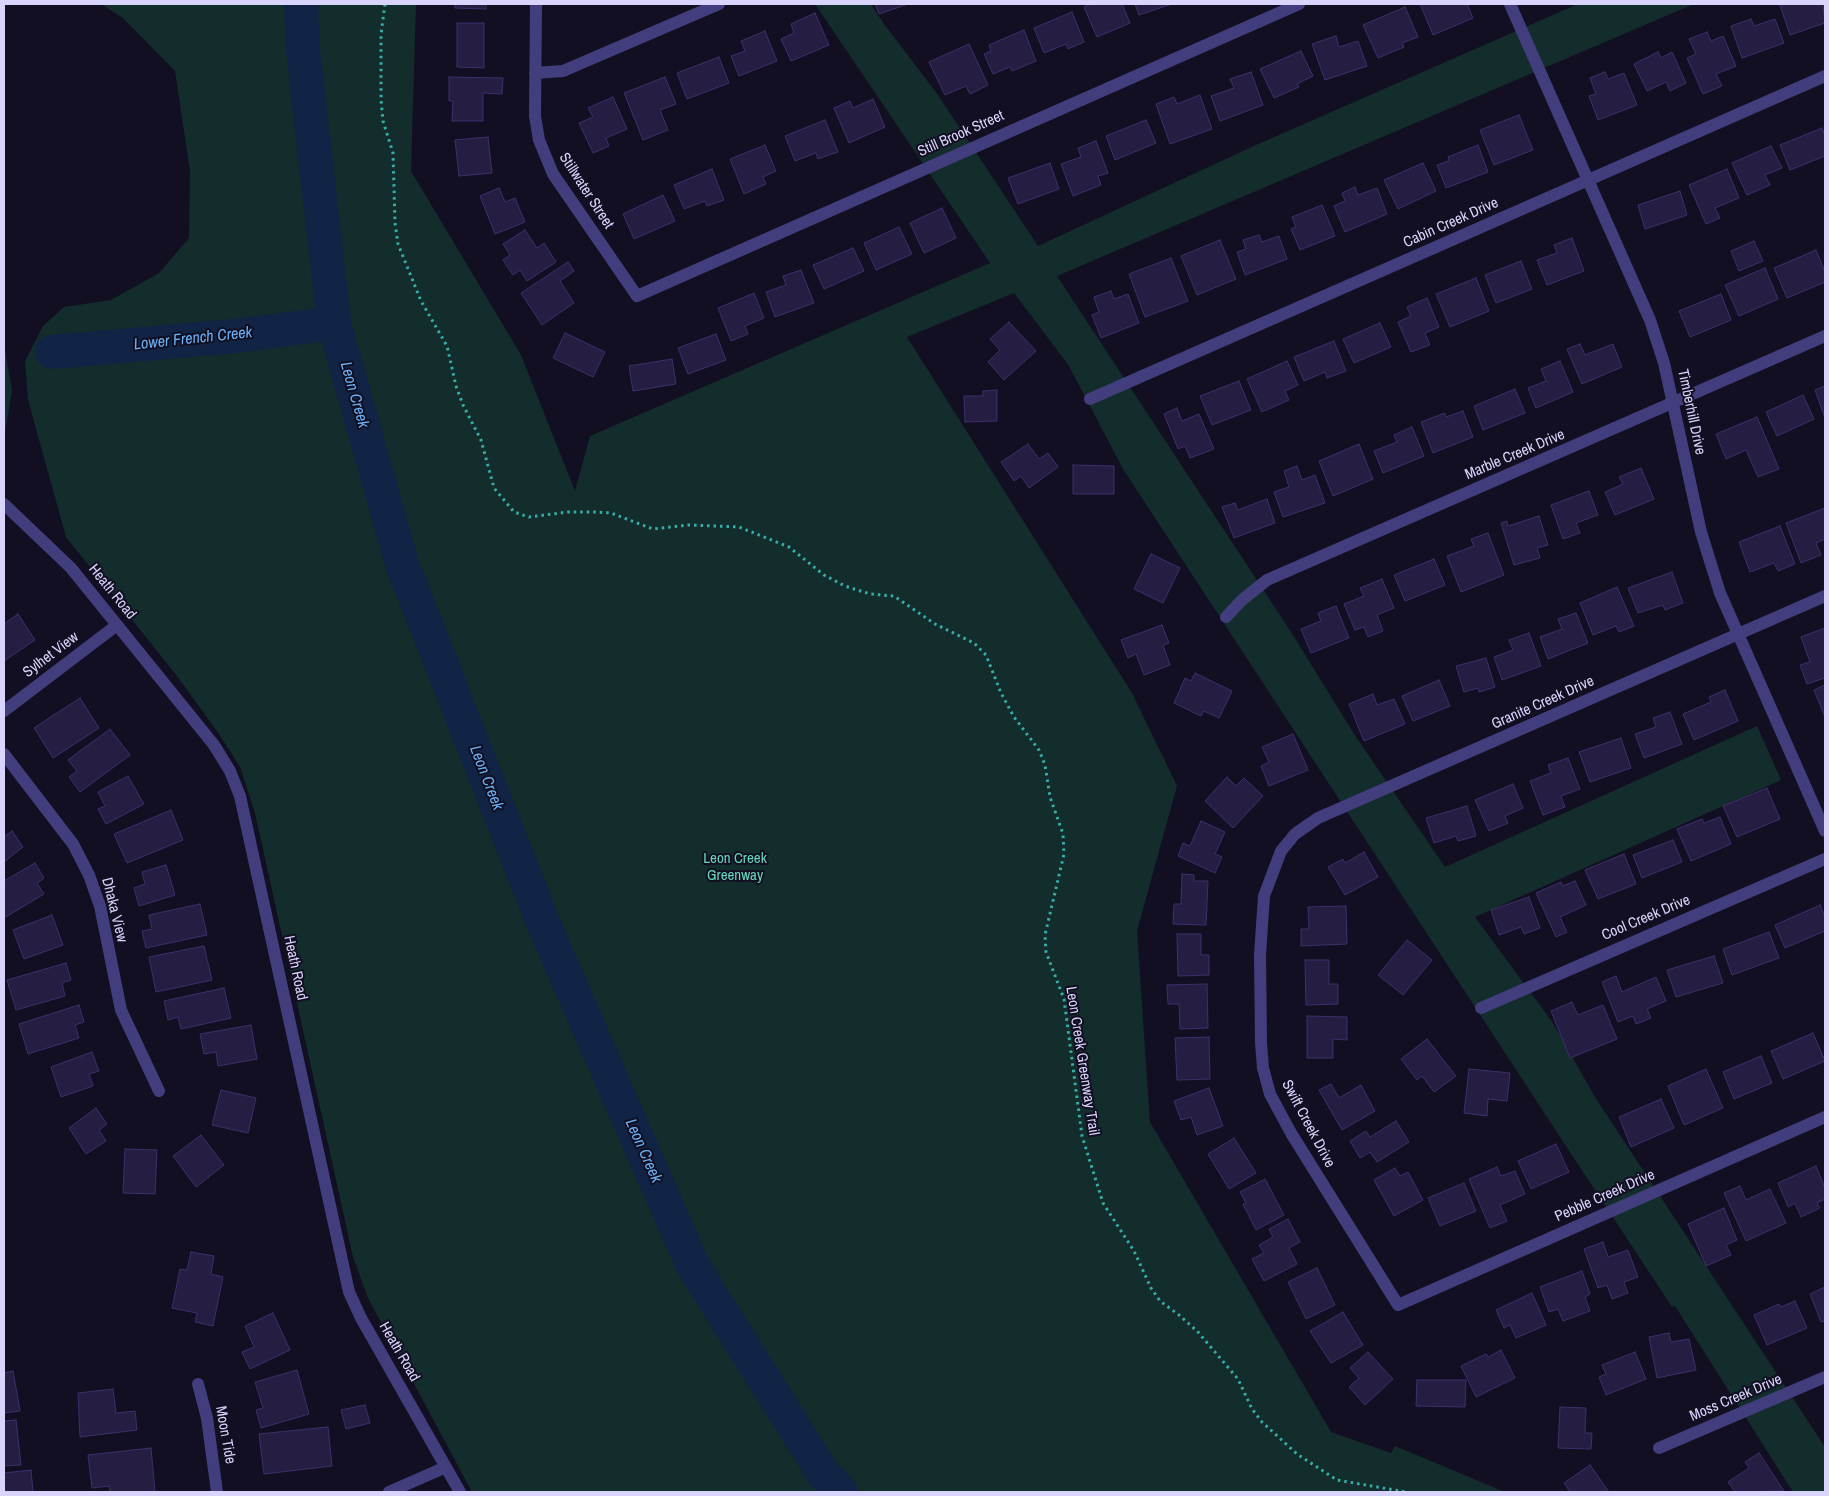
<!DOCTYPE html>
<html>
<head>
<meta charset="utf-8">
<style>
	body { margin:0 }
	#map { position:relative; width:1829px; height:1496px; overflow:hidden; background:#130f22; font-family:"Archivo Narrow",sans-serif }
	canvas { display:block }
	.frame { position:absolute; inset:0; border:5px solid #d9d4fc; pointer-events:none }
</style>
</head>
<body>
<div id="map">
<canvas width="1829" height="1496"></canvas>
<div class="frame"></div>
</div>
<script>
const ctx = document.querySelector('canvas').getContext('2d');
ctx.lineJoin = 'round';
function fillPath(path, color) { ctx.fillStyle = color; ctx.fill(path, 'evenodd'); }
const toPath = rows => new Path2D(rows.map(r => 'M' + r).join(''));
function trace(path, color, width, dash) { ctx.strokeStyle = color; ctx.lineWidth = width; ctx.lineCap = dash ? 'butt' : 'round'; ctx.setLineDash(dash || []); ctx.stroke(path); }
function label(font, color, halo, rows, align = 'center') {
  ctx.font = font + ' "Archivo Narrow",sans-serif'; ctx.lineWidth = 4; ctx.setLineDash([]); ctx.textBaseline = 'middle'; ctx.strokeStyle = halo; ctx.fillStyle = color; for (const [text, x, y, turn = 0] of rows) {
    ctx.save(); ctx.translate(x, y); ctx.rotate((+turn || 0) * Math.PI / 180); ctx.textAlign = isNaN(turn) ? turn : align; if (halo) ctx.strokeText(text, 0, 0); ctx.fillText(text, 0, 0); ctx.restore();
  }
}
const green = toPath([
	[101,4,416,4,411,171,521,355,575,491,590,436,990,263,815,4,871,4,884,24,938,95,1038,246,1256,145,1578,4,1694,4,1057,276,1293,635,1354,734,1445,867,1757,726,1781,780,1475,917,1553,1023,1595,1097,1825,1447,1825,1492,1793,1492,1675,1306,1672,1307,1562,1140,1123,469,1069,366,1014,293,907,337,1132,693,1177,786,1137,931,1150,1122,1331,1432,1391,1453,1395,1446,1505,1492,472,1492,368,1298,353,1257,255,813,240,767,217,731,177,676,66,537,28,400,25,361,43,326,64,307,111,300,159,273,189,238,190,171,175,71,123,18],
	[4,344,12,391,4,438]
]);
const river = toPath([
	[301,4,303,50,334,323,402,564,544,925,693,1266,823,1473,841,1492],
	[52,352,235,336,334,323]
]);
const building = toPath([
	[455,4,486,4,486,9,455,8,455,4],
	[875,4,908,4,879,14,875,4],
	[1091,4,1122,4,1130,23,1097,37,1084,7,1091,4],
	[1135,4,1172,4,1139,15,1135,4],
	[1420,4,1467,4,1473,18,1433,35,1420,4],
	[1783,4,1823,4,1825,23,1790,35,1780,5,1783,4],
	[1405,7,1418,37,1402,43,1404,47,1378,58,1363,25,1405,7],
	[1072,12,1084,42,1068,49,1066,44,1044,53,1034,28,1072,12],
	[815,13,829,45,791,61,781,39,794,33,791,24,815,13],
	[1751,19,1754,26,1775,19,1784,43,1742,58,1731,26,1751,19],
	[457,23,484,23,484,68,457,67,457,23],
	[1024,30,1036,61,1012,71,1010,67,993,74,984,54,991,51,989,45,1024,30],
	[765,31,777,61,739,76,731,56,745,51,741,41,765,31],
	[1707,32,1711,41,1723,36,1736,66,1716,74,1722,86,1703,94,1687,58,1696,54,1689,39,1707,32],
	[1336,36,1339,47,1358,41,1367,66,1325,80,1312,44,1336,36],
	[969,44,988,85,970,94,966,86,945,95,929,62,969,44],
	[1301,51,1313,76,1297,84,1299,87,1274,98,1260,69,1301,51],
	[1658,52,1661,58,1672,52,1686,83,1670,91,1666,82,1647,91,1634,64,1658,52],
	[719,57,729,83,687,99,677,73,719,57],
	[1251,72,1263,105,1220,121,1211,96,1234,88,1230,79,1251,72],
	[1605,72,1608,79,1624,73,1637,105,1598,120,1589,96,1596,94,1590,78,1605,72],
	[449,77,503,78,502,94,483,93,483,121,452,121,453,101,449,101,449,77],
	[665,77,676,104,660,110,668,130,643,140,624,93,665,77],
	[1200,95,1212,129,1170,144,1156,104,1174,97,1177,104,1200,95],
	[613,97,627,129,606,138,609,146,593,153,579,123,593,117,588,108,613,97],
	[873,99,885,127,849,143,834,108,850,101,853,108,873,99],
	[1519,115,1533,150,1494,165,1480,130,1519,115],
	[825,120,838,152,818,159,816,153,795,161,785,136,825,120],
	[1146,120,1156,143,1115,160,1106,136,1146,120],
	[1822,128,1825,136,1825,156,1790,170,1780,145,1822,128],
	[488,137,492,173,459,176,455,140,488,137],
	[1096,141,1108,173,1098,176,1101,185,1073,196,1061,164,1081,157,1078,148,1096,141],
	[765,145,776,171,763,177,766,184,744,194,730,159,765,145],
	[1478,145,1488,172,1446,188,1437,165,1449,161,1448,157,1478,145],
	[1771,146,1782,168,1765,175,1770,185,1747,195,1732,163,1771,146],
	[1050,163,1059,189,1018,204,1008,178,1050,163],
	[1423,163,1436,191,1398,209,1384,180,1423,163],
	[712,169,724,200,707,206,705,201,684,209,674,185,712,169],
	[1727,169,1739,198,1715,208,1720,218,1706,224,1689,185,1727,169],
	[1355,187,1358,195,1377,188,1387,214,1345,232,1334,206,1345,201,1342,193,1355,187],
	[499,188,505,202,515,198,525,222,495,234,480,196,499,188],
	[1680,191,1687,215,1645,229,1638,205,1680,191],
	[663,195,675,221,634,239,623,214,663,195],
	[1322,205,1335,236,1300,250,1291,229,1296,227,1292,217,1322,205],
	[942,208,956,238,924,253,910,223,942,208],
	[899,227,912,254,876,270,864,243,899,227],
	[525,230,537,248,544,243,556,262,527,281,520,270,513,275,503,260,510,255,503,244,525,230],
	[1259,235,1262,242,1279,236,1287,259,1245,275,1237,252,1246,249,1243,240,1259,235],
	[1572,238,1584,271,1547,285,1537,260,1557,253,1554,245,1572,238],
	[1220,240,1236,279,1197,295,1181,256,1220,240],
	[1754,241,1763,261,1739,271,1731,251,1754,241],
	[853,248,864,271,824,289,813,265,853,248],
	[1816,250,1825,272,1825,282,1787,298,1774,268,1816,250],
	[1171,258,1188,301,1145,317,1129,274,1171,258],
	[1521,261,1532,289,1496,303,1485,275,1521,261],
	[568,262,574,271,560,281,574,303,542,325,521,293,568,262],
	[1765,268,1778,299,1739,316,1725,285,1765,268],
	[801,270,814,303,775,317,766,292,786,285,783,276,801,270],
	[1476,278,1489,311,1450,327,1436,294,1476,278],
	[1111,291,1114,299,1128,294,1139,323,1101,338,1092,315,1099,312,1094,297,1111,291],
	[754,293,764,318,745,326,748,334,731,341,718,308,754,293],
	[1721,294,1731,320,1690,337,1679,311,1721,294],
	[1427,298,1439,327,1425,333,1430,345,1411,352,1398,322,1411,316,1407,307,1427,298],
	[1009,322,1036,351,1004,380,988,362,1000,350,990,339,1009,322],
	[1380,323,1391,347,1354,363,1343,339,1380,323],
	[565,333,605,352,593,377,553,358,565,333],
	[716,334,726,360,688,374,678,348,716,334],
	[1334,341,1346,371,1327,378,1325,372,1304,381,1294,357,1334,341],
	[1580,344,1585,355,1613,344,1622,367,1582,384,1567,349,1580,344],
	[672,359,676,384,633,391,629,366,672,359],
	[1287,361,1298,385,1285,391,1289,400,1262,412,1247,379,1287,361],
	[1560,361,1573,392,1536,408,1528,388,1546,381,1541,369,1560,361],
	[1239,381,1251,410,1212,425,1200,396,1239,381],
	[1825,386,1825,418,1815,390,1825,386],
	[1515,389,1525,413,1483,430,1474,406,1515,389],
	[997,390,997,421,965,422,964,396,983,396,983,391,997,390],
	[1803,395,1814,419,1777,436,1766,412,1803,395],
	[1177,408,1182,421,1199,414,1214,449,1190,458,1185,446,1178,449,1164,414,1177,408],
	[1463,411,1473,437,1433,453,1421,422,1445,413,1446,417,1463,411],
	[1757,417,1779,469,1758,477,1746,450,1726,459,1716,434,1757,417],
	[1412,427,1424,456,1383,473,1374,451,1397,442,1394,435,1412,427],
	[1028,444,1039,459,1048,453,1058,467,1029,488,1021,476,1014,481,1001,462,1028,444],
	[1359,444,1373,479,1333,496,1319,461,1359,444],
	[1073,465,1114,466,1114,494,1073,494,1073,465],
	[1297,466,1302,480,1315,475,1325,503,1283,517,1274,492,1289,487,1284,471,1297,466],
	[1641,468,1654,499,1615,515,1605,492,1623,484,1619,477,1641,468],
	[1589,491,1598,515,1576,523,1580,533,1563,539,1551,505,1589,491],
	[1267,499,1275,523,1234,538,1222,507,1235,503,1238,510,1267,499],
	[1825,508,1825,539,1816,543,1821,555,1801,563,1786,523,1825,508],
	[1539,516,1548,545,1537,548,1540,558,1514,565,1501,523,1507,521,1508,526,1539,516],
	[1780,526,1795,564,1778,571,1774,563,1750,572,1739,542,1780,526],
	[1488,533,1504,575,1461,592,1447,556,1474,546,1471,539,1488,533],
	[1151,554,1180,568,1163,603,1134,589,1151,554],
	[1434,559,1445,585,1405,601,1394,575,1434,559],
	[1672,572,1683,603,1665,610,1663,605,1638,613,1628,588,1672,572],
	[1382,579,1394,608,1377,615,1383,631,1368,637,1364,627,1355,630,1344,604,1364,596,1360,588,1382,579],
	[1617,587,1634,626,1619,632,1616,626,1593,635,1580,603,1617,587],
	[1336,606,1349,638,1311,653,1301,629,1321,621,1318,613,1336,606],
	[1576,613,1588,643,1548,659,1540,637,1562,629,1558,619,1576,613],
	[18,614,35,640,4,661,4,624,18,614],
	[1162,625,1169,643,1163,645,1170,665,1144,675,1136,654,1128,658,1121,640,1162,625],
	[1825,628,1825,678,1807,684,1800,665,1810,662,1801,637,1825,628],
	[1529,633,1541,666,1502,680,1494,657,1513,650,1509,640,1529,633],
	[1486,658,1495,687,1479,692,1478,688,1464,692,1456,666,1486,658],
	[1195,673,1232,691,1219,718,1204,711,1201,716,1174,703,1185,678,1191,681,1195,673],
	[1439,680,1450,706,1413,721,1402,696,1439,680],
	[1825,685,1825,717,1814,690,1825,685],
	[1725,690,1738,721,1694,740,1683,714,1711,702,1709,697,1725,690],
	[1373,694,1377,705,1394,699,1405,724,1364,741,1349,704,1373,694],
	[80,698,99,728,53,758,34,728,80,698],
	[1670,712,1682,744,1644,758,1635,734,1656,727,1653,718,1670,712],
	[110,729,130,755,80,792,69,777,77,771,68,760,110,729],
	[1293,734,1308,770,1269,786,1261,766,1269,762,1262,747,1293,734],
	[1621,738,1631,768,1590,782,1579,752,1621,738],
	[1568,758,1580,789,1561,796,1565,807,1543,815,1530,781,1551,773,1548,765,1568,758],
	[128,776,144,804,106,824,98,809,105,806,98,792,128,776],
	[1227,777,1236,786,1244,778,1263,796,1233,828,1205,801,1227,777],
	[1513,784,1523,808,1505,816,1508,823,1489,831,1475,800,1513,784],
	[1767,788,1780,819,1737,837,1723,806,1767,788],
	[1467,806,1476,836,1458,841,1456,836,1434,843,1426,818,1467,806],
	[171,810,183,840,127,863,114,834,171,810],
	[1720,817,1731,844,1691,861,1677,829,1702,819,1704,823,1720,817],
	[1201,821,1225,832,1215,854,1222,857,1215,873,1178,856,1183,843,1190,846,1201,821],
	[12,831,23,847,4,862,4,835,5,836,12,831],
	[1673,840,1682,862,1642,878,1633,855,1673,840],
	[1364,852,1378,877,1345,895,1328,867,1343,859,1345,863,1364,852],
	[1624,854,1636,884,1598,899,1585,870,1624,854],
	[35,863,44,878,37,883,44,894,4,918,4,881,35,863],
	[166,865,175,895,139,906,134,888,145,884,142,872,166,865],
	[1182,874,1194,875,1194,881,1208,881,1206,925,1173,924,1174,904,1181,904,1182,874],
	[1575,881,1586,905,1560,917,1567,932,1556,937,1536,893,1561,882,1563,886,1575,881],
	[1529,897,1540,928,1524,934,1521,927,1499,935,1491,910,1529,897],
	[200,904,207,935,146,948,142,931,152,929,149,915,200,904],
	[1820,905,1825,917,1825,931,1785,948,1775,925,1820,905],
	[1346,906,1347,944,1301,946,1301,929,1309,929,1308,907,1346,906],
	[52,915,63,945,24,959,13,930,52,915],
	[1769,932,1779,958,1732,975,1723,949,1769,932],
	[1177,934,1201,934,1201,955,1209,955,1209,975,1178,976,1177,934],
	[1407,940,1432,960,1403,995,1378,975,1407,940],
	[204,946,212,980,156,992,149,957,204,946],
	[1714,956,1723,983,1676,997,1667,970,1714,956],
	[1305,960,1329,960,1329,984,1338,984,1338,1004,1306,1005,1305,960],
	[66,963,71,980,62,983,65,996,16,1010,7,980,66,963],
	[1616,976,1622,992,1656,977,1666,1001,1647,1009,1651,1018,1636,1024,1633,1016,1618,1022,1602,982,1616,976],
	[1207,984,1208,1028,1180,1029,1179,1004,1168,1004,1167,985,1207,984],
	[224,988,231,1018,181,1029,178,1017,168,1020,164,1001,224,988],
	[1572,1002,1578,1015,1603,1005,1617,1039,1570,1058,1551,1011,1572,1002],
	[79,1005,84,1022,75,1025,79,1038,28,1054,19,1024,79,1005],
	[1307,1016,1347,1017,1347,1040,1333,1039,1333,1058,1307,1058,1307,1016],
	[251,1025,257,1059,218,1066,216,1052,204,1054,200,1034,251,1025],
	[1813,1033,1825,1061,1783,1079,1771,1051,1813,1033],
	[1209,1037,1210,1079,1177,1080,1175,1038,1209,1037],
	[1427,1039,1456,1076,1434,1092,1422,1076,1417,1080,1401,1059,1427,1039],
	[92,1052,99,1071,89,1074,93,1086,61,1097,51,1067,92,1052],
	[1761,1056,1772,1083,1734,1099,1723,1072,1761,1056],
	[1469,1069,1510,1073,1507,1101,1488,1099,1487,1116,1464,1113,1469,1069],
	[1706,1069,1723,1108,1684,1125,1668,1086,1706,1069],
	[1331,1084,1339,1098,1361,1085,1375,1111,1342,1130,1319,1090,1331,1084],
	[1209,1088,1223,1126,1197,1135,1191,1117,1181,1120,1174,1101,1209,1088],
	[221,1090,256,1098,248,1133,212,1125,221,1090],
	[1661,1099,1674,1128,1631,1147,1619,1117,1661,1099],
	[96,1108,107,1124,99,1130,106,1141,86,1154,69,1128,96,1108],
	[1396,1121,1409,1142,1377,1162,1370,1152,1360,1158,1350,1141,1366,1131,1370,1137,1396,1121],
	[201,1135,224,1165,196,1187,173,1156,201,1135],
	[1234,1138,1256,1173,1229,1189,1208,1154,1234,1138],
	[1556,1144,1569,1172,1531,1189,1518,1161,1556,1144],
	[125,1149,157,1150,155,1194,123,1193,125,1149],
	[1816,1166,1825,1188,1825,1199,1817,1203,1820,1208,1801,1217,1795,1203,1788,1207,1778,1183,1816,1166],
	[1497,1167,1501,1176,1515,1171,1525,1194,1500,1205,1507,1221,1490,1228,1469,1179,1497,1167],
	[1395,1168,1400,1176,1408,1172,1423,1200,1394,1216,1374,1180,1395,1168],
	[1265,1179,1284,1215,1256,1230,1243,1204,1246,1203,1240,1192,1265,1179],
	[1464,1183,1476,1211,1440,1226,1428,1198,1464,1183],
	[1740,1186,1746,1200,1770,1189,1786,1223,1746,1241,1724,1193,1740,1186],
	[1724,1208,1737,1240,1726,1245,1731,1255,1706,1266,1688,1224,1724,1208],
	[1288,1219,1300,1242,1289,1248,1297,1264,1264,1281,1252,1259,1264,1253,1259,1245,1273,1237,1269,1229,1288,1219],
	[1603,1242,1608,1257,1628,1250,1638,1277,1624,1282,1628,1293,1612,1299,1607,1285,1598,1288,1584,1249,1603,1242],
	[191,1252,214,1256,211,1274,223,1277,213,1326,195,1322,197,1313,172,1308,180,1269,187,1270,191,1252],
	[1317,1268,1335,1305,1306,1319,1288,1282,1317,1268],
	[1582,1271,1590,1294,1585,1297,1590,1311,1563,1321,1558,1309,1549,1312,1540,1287,1582,1271],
	[1825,1287,1825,1321,1821,1322,1810,1294,1825,1287],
	[1532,1293,1546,1325,1516,1338,1510,1325,1504,1328,1496,1310,1532,1293],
	[1795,1301,1807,1328,1767,1345,1754,1315,1779,1304,1781,1307,1795,1301],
	[1343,1312,1363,1345,1331,1363,1310,1331,1343,1312],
	[273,1313,290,1350,250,1369,242,1352,254,1347,245,1326,273,1313],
	[1669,1333,1671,1342,1689,1339,1696,1370,1657,1378,1649,1337,1669,1333],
	[1501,1350,1515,1378,1476,1397,1461,1366,1486,1354,1488,1357,1501,1350],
	[1368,1352,1393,1379,1365,1405,1349,1387,1359,1378,1350,1368,1368,1352],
	[1635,1352,1646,1379,1606,1395,1599,1377,1606,1374,1602,1365,1635,1352],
	[297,1370,309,1414,261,1428,256,1410,263,1408,255,1382,297,1370],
	[13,1371,20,1411,4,1413,4,1373,13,1371],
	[1417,1380,1466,1380,1465,1407,1416,1406,1417,1380],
	[113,1389,116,1413,135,1411,137,1430,80,1437,78,1393,113,1389],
	[365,1405,370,1423,346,1429,341,1410,365,1405],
	[1560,1407,1586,1408,1585,1433,1592,1433,1591,1449,1558,1448,1560,1407],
	[16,1420,21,1465,4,1466,4,1421,16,1420],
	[328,1427,332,1466,264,1474,259,1434,328,1427],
	[151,1448,155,1492,110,1492,109,1486,92,1488,88,1455,151,1448],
	[1759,1453,1784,1491,1735,1492,1728,1482,1749,1468,1745,1462,1759,1453],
	[1590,1465,1609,1492,1570,1492,1564,1483,1590,1465],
	[31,1470,33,1492,4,1492,4,1473,31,1470]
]);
const path = toPath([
	[385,4,381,34,381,100,383,121,393,153,395,223,398,244,421,301,447,346,456,386,463,405,481,440,494,488,514,512,529,517,568,512,595,512,611,513,653,529,689,525,739,527,789,547,824,575,845,586,870,594,894,596,935,624,974,643,986,655,1001,693,1014,717,1039,750,1045,765,1050,797,1063,834,1064,854,1045,935,1046,952,1064,999,1082,1136,1103,1203,1134,1251,1151,1288,1160,1301,1179,1315,1198,1332,1238,1379,1252,1409,1262,1422,1297,1454,1337,1480,1406,1492]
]);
const minor = toPath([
	[536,4,535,116,539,140,553,174,637,296,1299,4],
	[1510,4,1650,320,1664,363,1701,532,1720,593,1825,831],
	[535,73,563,71,719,4],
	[1090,399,1825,76],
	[4,504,71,568,214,745,230,771,240,796,349,1292,361,1318,460,1492],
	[1825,596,1318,818,1295,834,1281,851,1264,896,1260,955,1261,1043,1263,1068,1270,1094,1291,1133,1398,1305,1825,1117],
	[1226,617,1242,600,1267,580,1825,336],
	[4,711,117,625],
	[4,754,73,844,89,875,100,906,121,1010,159,1091],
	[1481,1008,1825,859],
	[198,1384,207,1418,217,1492],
	[1659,1448,1825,1377],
	[389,1492,446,1467]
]);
const streetNames = [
	["Still Brook Street",961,134,-24],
	["Stillwater Street",586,191,57],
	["Cabin Creek Drive",1451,223,-24],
	["Timberhill Drive",1691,412,78],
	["Marble Creek Drive",1515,455,-23],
	["Heath Road",112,592,51],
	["Sylhet View",51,655,-37],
	["Granite Creek Drive",1543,703,-24],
	["Dhaka View",114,910,76],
	["Cool Creek Drive",1646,918,-23],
	["Heath Road",295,968,78],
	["Leon Creek Greenway Trail",1082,1061,81],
	["Swift Creek Drive",1308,1124,62],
	["Pebble Creek Drive",1605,1196,-24],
	["Heath Road",399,1352,60],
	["Moss Creek Drive",1736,1398,-23],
	["Moon Tide",225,1435,80]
];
const parkNames = [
	["Leon Creek",735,859],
	["Greenway",735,876]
];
const waterNames = [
	["Lower French Creek",193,339,-6],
	["Leon Creek",354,395,74],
	["Leon Creek",486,778,69],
	["Leon Creek",643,1151,66]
];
fillPath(green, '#132c2c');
trace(river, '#112445', 34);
fillPath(building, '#251d42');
trace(building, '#3e306c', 1);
trace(path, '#37ada8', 3, [2.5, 4]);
trace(minor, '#423e7e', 12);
label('15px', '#d9d4fc', '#130f22', streetNames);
label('15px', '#65d7bd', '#130f22', parkNames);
label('italic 16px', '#69b1f5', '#130f22', waterNames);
</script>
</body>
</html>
